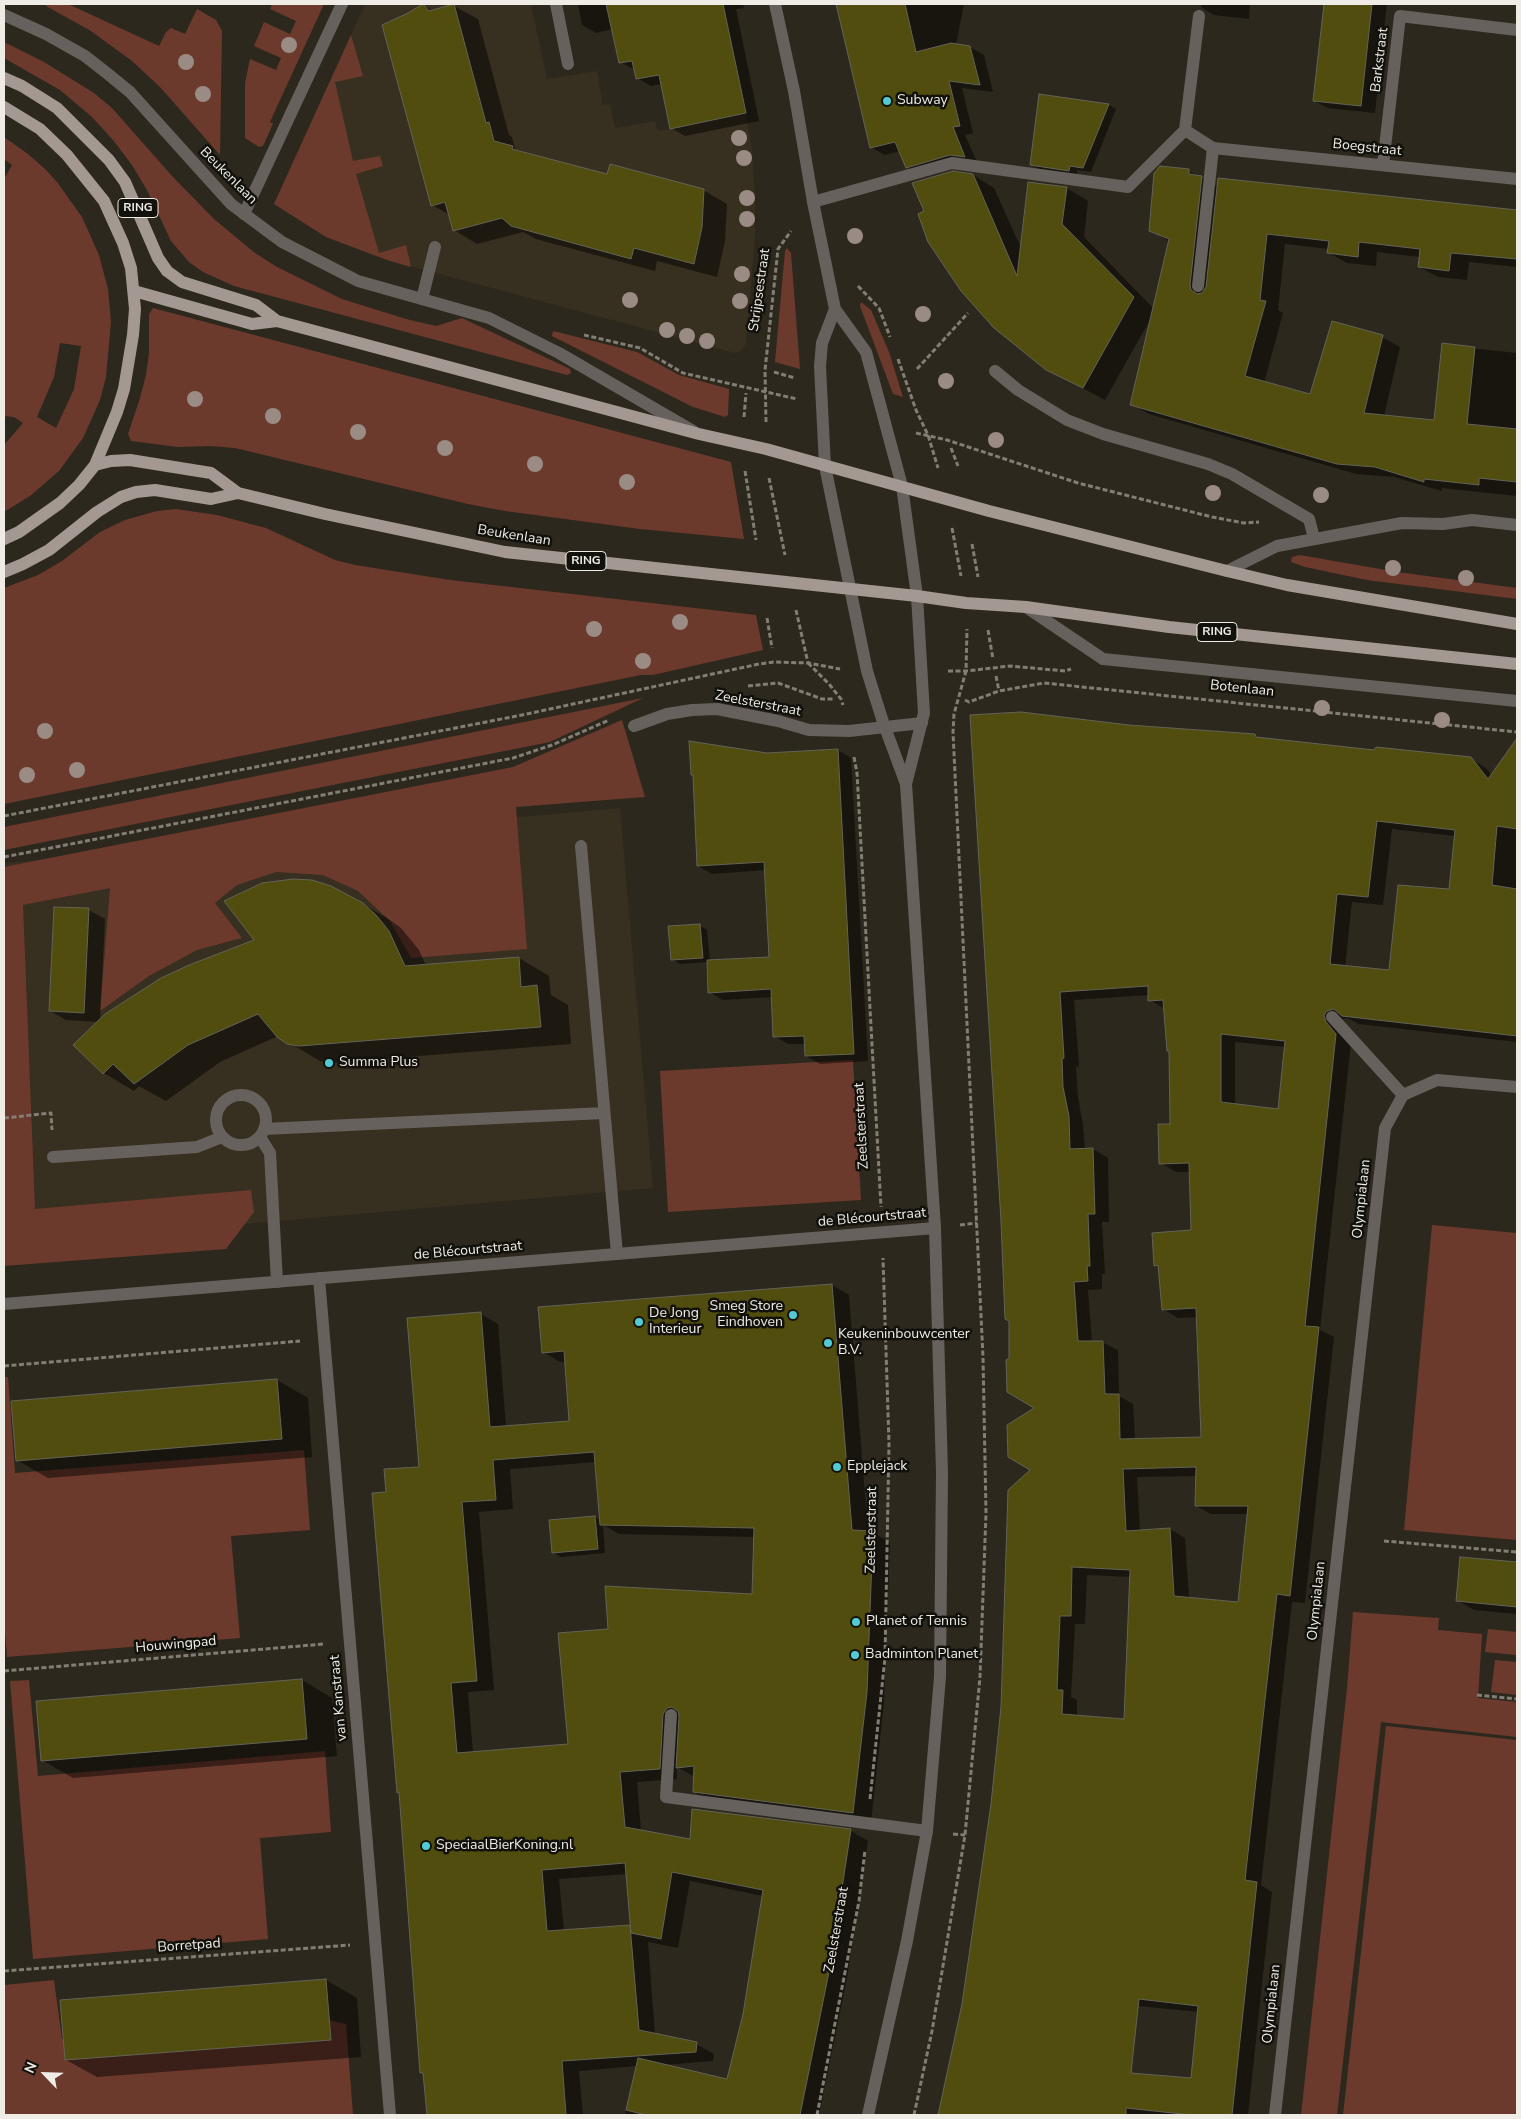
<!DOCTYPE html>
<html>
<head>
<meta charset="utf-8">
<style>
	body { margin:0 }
	#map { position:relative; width:1521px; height:2119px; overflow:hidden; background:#2d281d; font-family:"Nunito Sans",sans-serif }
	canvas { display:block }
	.frame { position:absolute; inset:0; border:5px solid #efece5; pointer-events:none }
	.north { position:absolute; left:20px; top:2049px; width:50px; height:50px; -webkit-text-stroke:4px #13110c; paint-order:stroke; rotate:294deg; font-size:14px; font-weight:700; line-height:20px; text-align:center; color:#efece5 }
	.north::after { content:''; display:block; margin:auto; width:18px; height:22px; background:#efece5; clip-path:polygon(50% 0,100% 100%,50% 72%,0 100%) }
</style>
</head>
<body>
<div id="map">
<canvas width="1521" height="2119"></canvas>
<div class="frame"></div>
<div class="north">N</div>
</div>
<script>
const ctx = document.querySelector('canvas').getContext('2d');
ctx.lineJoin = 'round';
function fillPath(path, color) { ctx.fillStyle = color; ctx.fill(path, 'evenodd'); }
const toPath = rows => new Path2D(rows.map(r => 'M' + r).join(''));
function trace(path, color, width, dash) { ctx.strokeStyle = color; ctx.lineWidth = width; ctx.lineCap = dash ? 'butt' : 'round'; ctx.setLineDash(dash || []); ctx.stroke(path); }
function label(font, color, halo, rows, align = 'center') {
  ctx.font = font + ' "Nunito Sans",sans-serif'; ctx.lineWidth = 5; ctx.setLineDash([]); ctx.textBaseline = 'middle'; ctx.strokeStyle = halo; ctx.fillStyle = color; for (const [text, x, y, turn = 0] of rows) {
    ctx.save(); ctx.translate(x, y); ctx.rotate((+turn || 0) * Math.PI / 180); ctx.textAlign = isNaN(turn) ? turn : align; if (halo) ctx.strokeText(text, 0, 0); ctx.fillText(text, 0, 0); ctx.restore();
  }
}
const built = toPath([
	[365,4,531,4,547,79,597,71,603,105,610,104,615,128,655,121,658,131,746,114,752,151,755,195,755,238,746,344,741,351,735,353,387,260,326,237,274,204],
	[620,808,653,1188,30,1243,4,939,4,863]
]);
const green = toPath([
	[47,4,68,4,159,46,166,32,171,28,185,34,197,9,216,20,222,31,220,155,160,87,132,61,91,31,46,6],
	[272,4,324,4,270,122,273,124,263,146,259,147,245,138,245,83,250,59,276,70,281,58,254,46,264,22,290,34,296,21,270,9],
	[351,35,363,76,335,82,353,161,380,156,383,166,356,174,379,253,406,245,411,267,387,260,326,237,274,204],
	[4,42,44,62,94,93,112,108,172,176,214,219,255,253,277,267,342,299,406,319,436,326,462,318,570,369,571,373,567,375,234,286,203,272,189,262,171,241,148,192,132,165,113,140,92,117,60,90,4,58],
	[4,137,28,154,45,169,57,182,82,217,99,255,108,289,111,322,106,377,100,400,83,438,59,471,30,496,4,512,4,445,23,423,14,417,4,416,4,179,12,165,4,159],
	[60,343,81,346,74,389,56,428,37,417,54,377],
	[787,248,791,253,800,369,775,362,785,251],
	[861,302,871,310,889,352,903,397,893,394,860,306],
	[153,308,731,462,744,539,640,529,505,511,468,504,235,448,210,446,178,447,131,441,128,434,140,398,146,375,149,353,149,314],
	[553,331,637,352,679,375,729,389,728,415,725,417,693,407,552,336],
	[176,509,217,515,266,528,335,560,355,565,450,580,756,615,763,650,653,675,641,675,4,804,4,588,38,575,62,561,100,532,125,520,157,511],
	[1300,555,1397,572,1517,588,1517,599,1367,580,1305,567,1291,562,1292,557],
	[643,698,550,742,4,850,4,827],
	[622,720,645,797,516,807,527,949,411,958,390,921,358,891,323,875,276,872,237,885,215,903,242,938,197,950,149,976,100,1011,110,888,23,905,35,1209,251,1190,254,1212,226,1249,4,1266,4,867,513,767],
	[853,1060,861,1200,668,1212,660,1071],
	[1432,1225,1517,1233,1517,1540,1404,1530],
	[4,1377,8,1377,15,1473,304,1450,310,1530,231,1536,240,1638,7,1657,4,1620],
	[1353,1612,1439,1618,1438,1630,1482,1634,1478,1698,1517,1702,1517,1737,1381,1722,1337,2115,1301,2115,1347,1688],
	[1488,1629,1517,1632,1517,1655,1485,1652],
	[1495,1660,1517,1662,1517,1695,1491,1692],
	[29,1680,38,1776,325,1751,331,1832,260,1838,268,1939,33,1959,10,1681],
	[1386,1726,1517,1740,1517,2115,1343,2115],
	[54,1980,62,2039,324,2019,346,2024,353,2115,4,2115,4,1985]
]);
const shadow = toPath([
	[578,4,743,4,744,8,736,9,759,121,685,136,671,128,662,84,651,86,637,78,635,70,620,62,613,29,596,33,582,25],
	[838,4,964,4,956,45,970,47,984,55,993,92,962,88,973,133,965,135,978,164,920,175,907,167,900,151,885,155,871,147],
	[1202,4,1250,4,1249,19,1214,15,1201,7],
	[1324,4,1387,4,1375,113,1328,108,1314,101],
	[423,5,433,11,454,6,478,19,509,135,512,137,515,149,608,176,703,190,727,204,725,241,717,277,657,261,655,271,536,239,523,232,477,244,454,230,450,215,432,205],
	[1109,105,1116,109,1091,172,1077,170,1077,174,1039,169,1032,165],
	[1189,171,1218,187,1219,179,1517,212,1517,267,1469,262,1467,280,1438,277,1419,267,1420,257,1377,252,1376,266,1347,263,1329,253,1329,249,1285,244,1278,310,1283,313,1264,383,1311,396,1382,337,1400,347,1384,416,1435,422,1443,345,1517,353,1517,496,1442,488,1442,491,1394,477,1356,474,1149,414,1131,404,1151,318,1105,400,1047,369,973,175,994,188,1022,250,1067,188,1088,201,1084,237,1154,309,1170,242,1150,230],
	[971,716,1254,735,1260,739,1375,751,1471,759,1486,768,1492,776,1500,765,1517,767,1517,1042,1359,1024,1347,1018,1342,1019,1339,1024,1351,1043,1320,1330,1334,1337,1305,1603,1292,1602,1261,1885,1272,1892,1248,2115,1135,2115,1125,2114,1110,2106,1192,2080,1199,2012,1138,2006,1105,1966,1071,2115,940,2115,964,2004,993,1804,1032,1469,1036,1407,1011,1358,1011,1321,1002,1221],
	[1392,829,1455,836,1450,891,1390,972,1345,967,1352,902,1383,905],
	[1149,995,1150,1000,1165,1009,1168,1050,1170,1052,1171,1125,1161,1163,1176,1172,1191,1172,1193,1231,1155,1265,1160,1267,1163,1309,1178,1318,1198,1317,1202,1438,1135,1440,1133,1404,1119,1396,1118,1350,1102,1342,1092,1342,1088,1290,1102,1289,1102,1274,1105,1274,1102,1222,1109,1222,1108,1158,1093,1149,1085,1149,1083,1125,1078,1097,1076,1067,1079,1066,1074,1000],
	[1235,1042,1285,1047,1279,1110,1235,1105],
	[1197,1476,1196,1506,1211,1514,1249,1514,1239,1603,1189,1598,1185,1538,1170,1529,1140,1531,1137,1477],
	[1087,1575,1131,1577,1125,1720,1077,1716,1077,1700,1071,1697,1075,1624,1085,1624],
	[838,750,851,758,868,1061,820,1064,806,1056,806,1044,788,1044,774,1036,772,997,723,1000,709,992,708,962,680,964,672,959,700,926,707,930,710,961,770,958,766,870,712,874,698,866,767,754],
	[340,891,387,918,401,928,419,950,426,966,519,958,549,976,551,995,568,1005,571,1044,330,1063,320,1061,278,1036,220,1062,166,1101,139,1086,134,1091,104,1073,99,1022,66,1020,50,1011,56,908,89,910,105,919,100,1021,256,941],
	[832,1285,849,1295,868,1532,872,1532,890,1542,884,1703,871,1822,711,1802,694,1792,695,1777,677,1767,677,1779,637,1782,641,1831,691,1841,693,1810,851,1831,868,1841,847,1978,819,2115,625,2115,637,2066,579,2071,583,2115,428,2115,425,2074,421,2072,400,1793,398,1792,387,1493,420,1468,481,1314,498,1324,506,1427,571,1422,566,1362,560,1362,543,1352],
	[596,1462,601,1521,595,1517,553,1552,561,1557,605,1553,603,1525,619,1534,755,1537,753,1595,609,1631,569,1745,473,1753,468,1692,494,1690,479,1512,513,1509,510,1469],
	[627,1874,632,1927,564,1931,559,1879],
	[690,1881,763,1896,744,2015,728,2081,663,2065,713,2061,714,2054,696,2044,655,2035,648,1942,678,1948],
	[277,1380,308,1398,312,1457,48,1478,17,1460],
	[1461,1558,1517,1564,1517,1614,1474,1610,1458,1601],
	[302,1680,332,1698,337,1756,73,1778,42,1760],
	[326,1980,357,1998,361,2057,97,2077,66,2060]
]);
const building = toPath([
	[423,4,429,11,454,4,486,123,489,122,494,141,513,146,512,149,607,174,610,164,704,189,702,227,694,264,634,248,631,259,511,226,502,218,453,231,445,202,431,206,382,25,408,13,423,4],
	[606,4,723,4,746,113,670,129,659,75,636,79,632,61,619,63,606,4],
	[836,4,905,4,916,52,951,43,970,46,980,85,949,81,960,126,953,127,965,157,950,155,906,168,895,142,870,148,836,4],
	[1324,4,1372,4,1361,106,1313,101,1324,4],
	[1039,94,1109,104,1083,168,1070,166,1069,171,1030,165,1039,94],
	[1160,166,1189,169,1189,174,1202,176,1190,285,1191,290,1197,294,1202,293,1206,287,1218,178,1517,210,1517,259,1451,253,1449,271,1418,267,1420,249,1359,242,1358,257,1327,253,1329,241,1267,234,1260,300,1266,301,1245,376,1310,394,1332,321,1383,335,1364,413,1434,420,1442,343,1475,347,1467,424,1517,429,1517,482,1479,478,1479,485,1424,479,1424,482,1375,467,1337,464,1130,405,1169,239,1149,231,1154,173,1160,166],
	[953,171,973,174,1017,276,1028,182,1067,187,1062,224,1134,297,1083,388,1046,370,994,328,961,291,928,242,918,214,924,211,912,183,953,171],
	[1021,712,1129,725,1255,734,1256,737,1374,750,1376,747,1471,757,1488,779,1517,738,1517,829,1497,826,1492,885,1517,889,1517,1036,1342,1016,1334,1009,1327,1011,1324,1015,1326,1022,1336,1034,1305,1326,1319,1327,1290,1596,1277,1594,1268,1673,1245,1880,1257,1882,1232,2115,1192,2115,1126,2108,1126,2115,938,2115,962,2004,991,1804,1001,1707,1008,1490,1030,1470,1008,1457,1007,1425,1034,1408,1007,1392,1006,1360,1009,1358,1009,1321,1005,1319,1001,1221,970,715,1021,712],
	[1377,821,1455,830,1449,889,1398,885,1389,970,1330,964,1337,894,1368,897,1377,821],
	[1148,986,1148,1001,1163,1000,1167,1051,1169,1051,1170,1124,1158,1124,1159,1164,1189,1163,1191,1230,1152,1233,1154,1266,1158,1265,1162,1310,1196,1308,1201,1437,1120,1439,1119,1394,1105,1394,1103,1341,1078,1341,1074,1282,1088,1281,1087,1266,1090,1266,1088,1214,1095,1214,1093,1148,1070,1149,1069,1116,1063,1087,1062,1059,1064,1058,1060,992,1148,986],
	[1221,1034,1285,1041,1278,1109,1221,1102,1221,1034],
	[1196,1467,1195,1506,1248,1506,1238,1602,1174,1596,1170,1528,1126,1531,1123,1469,1196,1467],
	[1072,1567,1130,1570,1124,1719,1062,1714,1063,1690,1057,1690,1060,1616,1071,1616,1072,1567],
	[1139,1999,1198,2006,1191,2078,1131,2073,1139,1999],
	[689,741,767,753,838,749,854,1054,805,1056,804,1036,773,1037,771,989,708,993,707,960,769,957,764,862,697,866,693,775,691,775,689,741],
	[293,879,312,880,331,886,363,903,376,915,389,931,405,966,519,957,521,987,537,985,541,1027,299,1046,287,1044,277,1037,258,1014,188,1045,134,1084,113,1064,103,1074,73,1045,105,1014,161,978,189,965,254,940,224,901,262,883,293,879],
	[54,907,89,908,84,1013,49,1011,54,907],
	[700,924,703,958,671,960,668,926,700,924],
	[832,1284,852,1530,873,1531,867,1692,853,1813,693,1792,694,1766,676,1768,679,1716,678,1711,672,1707,667,1708,663,1714,660,1769,620,1772,625,1827,690,1839,692,1809,851,1829,830,1967,800,2115,646,2115,626,2110,638,2058,727,2079,743,2014,763,1890,672,1872,661,1939,631,1933,625,1863,542,1870,547,1931,630,1925,639,2030,697,2042,696,2052,562,2061,566,2115,427,2115,423,2073,420,2073,399,1792,397,1793,372,1493,386,1492,384,1469,419,1467,407,1318,481,1312,490,1427,569,1421,564,1351,542,1353,538,1307,832,1284],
	[594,1452,600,1525,754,1528,752,1594,605,1586,608,1629,558,1633,568,1744,457,1753,451,1683,477,1681,462,1502,496,1500,493,1460,594,1452],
	[277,1379,282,1439,16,1461,11,1401,277,1379],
	[595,1516,598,1549,552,1553,549,1520,595,1516],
	[1460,1557,1517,1562,1517,1607,1456,1601,1460,1557],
	[302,1679,307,1739,41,1761,36,1701,302,1679],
	[326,1979,331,2040,65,2060,60,2000,326,1979]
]);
const path = toPath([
	[858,286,879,308,890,337],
	[584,335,640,348,683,373,797,399],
	[898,359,916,410,928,435,938,468],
	[917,369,968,313],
	[774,372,795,378],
	[744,417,746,393],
	[766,422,765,370,778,249,791,231],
	[916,433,947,440,1078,483,1212,517,1244,523,1259,522],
	[951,448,958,466],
	[745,471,756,540],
	[769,478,785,555],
	[952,528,961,576],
	[972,544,978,577],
	[796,610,808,663],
	[767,618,772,648],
	[988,630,993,659],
	[808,663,829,684,841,699,843,705],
	[948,671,966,671,1010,666,1065,671,1071,669],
	[996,676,999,691],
	[748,686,778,683,822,699,833,699],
	[965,700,969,702,999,691,1044,683,1517,732],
	[854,757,857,773,881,1207],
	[4,816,522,715,759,664,774,662,808,663,840,669],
	[4,857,513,758,552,745,609,720],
	[4,1118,51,1113,52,1130],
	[960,1225,977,1223],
	[4,1366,300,1341],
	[1384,1541,1517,1552],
	[4,1671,324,1644],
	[1477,1695,1517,1699],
	[870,1799,885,1658,889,1443,883,1258],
	[953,1834,965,1835],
	[4,1971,350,1945],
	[817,2115,859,1901,865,1850],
	[914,2115,932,2031,965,1835,980,1677,986,1513,983,1357,953,732,954,714,966,671,967,629]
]);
const service = toPath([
	[556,4,568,64],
	[813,202,952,163,1128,187,1185,130],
	[244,214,342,4],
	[1198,286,1213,148,1185,130,1199,16],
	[422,299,435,247],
	[634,726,667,714,692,710,717,709,778,721,809,730,849,731,922,723],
	[581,846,617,1254],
	'216 1120a25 25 0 1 1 50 0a25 25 0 1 1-50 0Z',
	[264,1129,604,1113],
	[260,1137,270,1153,277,1282],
	[53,1157,197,1147,222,1137],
	[671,1715,666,1797,927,1831]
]);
const minor = toPath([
	[4,15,46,34,85,56,108,74,130,92,231,204,282,242,358,281,489,318,559,353,693,431],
	[1213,148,1517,179],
	[1383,165,1400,16,1517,30],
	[995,371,1018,390,1067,420,1103,434,1208,464,1232,474,1309,519,1314,538],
	[1227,571,1277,546,1402,523,1443,524,1472,520,1517,525],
	[1026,607,1103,659,1517,701],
	[1332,1017,1403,1095],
	[319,1278,390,2115],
	[4,1304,935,1228],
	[1275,2115,1385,1128,1403,1095,1437,1080,1517,1087]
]);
const tertiary = toPath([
	[775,4,794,91,813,202,835,309,866,352,902,486,917,596,924,713,906,784],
	[835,309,822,343,820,366,825,466,867,671,883,722,906,784,935,1228,942,1472,940,1677,927,1831,907,1941,868,2115]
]);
const primary = toPath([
	[4,78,22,86,57,108,109,160,125,182,158,258,167,271,182,282,256,305,277,321,699,434,766,449,989,511,1227,571,1287,585,1517,624],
	[4,107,40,129,67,155,104,201,123,243,131,268,135,309,133,335,124,389,117,412,95,465,79,485,60,503,19,532,4,539],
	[134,291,252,324,277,321],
	[95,465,111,461,130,460,211,473,238,493,325,514,505,552,917,596,966,603,1026,607,1169,627,1517,664],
	[4,572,23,564,49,550,97,512,121,497,136,492,155,490,211,499,238,493]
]);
const trees = [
	[289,45],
	[186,62],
	[203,94],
	[739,138],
	[744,158],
	[747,198],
	[747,219],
	[855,236],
	[742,274],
	[630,300],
	[740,301],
	[923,314],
	[667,330],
	[687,336],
	[707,341],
	[946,381],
	[195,399],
	[273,416],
	[358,432],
	[996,440],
	[445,448],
	[535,464],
	[627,482],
	[1213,493],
	[1321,495],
	[1393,568],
	[1466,578],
	[680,622],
	[594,629],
	[643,661],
	[1322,708],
	[1442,720],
	[45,731],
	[77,770],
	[27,775]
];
const markers = [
	[887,101,5,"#51ccd4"],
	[329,1063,5,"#51ccd4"],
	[793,1315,5,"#51ccd4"],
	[639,1322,5,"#51ccd4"],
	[828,1343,5,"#51ccd4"],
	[837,1467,5,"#51ccd4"],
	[856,1622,5,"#51ccd4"],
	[855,1655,5,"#51ccd4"],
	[426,1846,5,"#51ccd4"]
];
const shields = [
	[138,208,40],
	[586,561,40],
	[1217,632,40]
];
const shieldNames = [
	["RING",138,208],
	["RING",586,561],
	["RING",1217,632]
];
const streetNames = [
	["Barkstraat",1380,60,-83],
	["Boegstraat",1367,148,6],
	["Beukenlaan",228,176,45],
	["Strijpsestraat",760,290,-82],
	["Beukenlaan",514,536,9],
	["Botenlaan",1242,689,6],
	["Zeelsterstraat",758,704,11],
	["Zeelsterstraat",862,1126,-93],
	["Olympialaan",1362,1199,-84],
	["de Blécourtstraat",872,1218,-5],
	["de Blécourtstraat",468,1251,-5],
	["Zeelsterstraat",872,1530,-89],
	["Olympialaan",1317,1601,-84],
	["Houwingpad",176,1645,-5],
	["van Kanstraat",339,1698,-95],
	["Zeelsterstraat",837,1930,-80],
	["Borretpad",189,1946,-4],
	["Olympialaan",1272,2004,-84]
];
const poiNames = [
	["Subway",897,101],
	["Summa Plus",339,1063],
	["Smeg Store",783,1307,"right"],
	["Eindhoven",783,1323,"right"],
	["De Jong",649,1314],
	["Interieur",649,1330],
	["Keukeninbouwcenter",838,1335],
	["B.V.",838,1351],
	["Epplejack",847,1467],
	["Planet of Tennis",866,1622],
	["Badminton Planet",865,1655],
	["SpeciaalBierKoning.nl",436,1846]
];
fillPath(built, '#372f1f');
fillPath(green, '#6c3a2c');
fillPath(shadow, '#0007');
fillPath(building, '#504d0e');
trace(building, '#636357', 1);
trace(path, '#827e75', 3, [5, 2.5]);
trace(service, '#66615d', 12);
trace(minor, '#66615d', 12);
trace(tertiary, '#66615d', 12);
trace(primary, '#a49992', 12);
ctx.fillStyle = '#9a8c84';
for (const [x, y] of trees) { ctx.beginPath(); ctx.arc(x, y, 8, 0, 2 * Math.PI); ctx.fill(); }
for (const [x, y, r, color] of markers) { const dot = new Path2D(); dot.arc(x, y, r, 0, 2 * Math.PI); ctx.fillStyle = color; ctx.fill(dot); trace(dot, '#13110c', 2); }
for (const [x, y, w] of shields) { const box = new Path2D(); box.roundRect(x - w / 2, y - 9.5, w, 19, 4); ctx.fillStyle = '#13110c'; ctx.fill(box); trace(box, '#efece5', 1); }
label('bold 12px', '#efece5', null, shieldNames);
label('14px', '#efece5', '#13110c', streetNames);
label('14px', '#efece5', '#13110c', poiNames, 'left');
</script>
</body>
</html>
